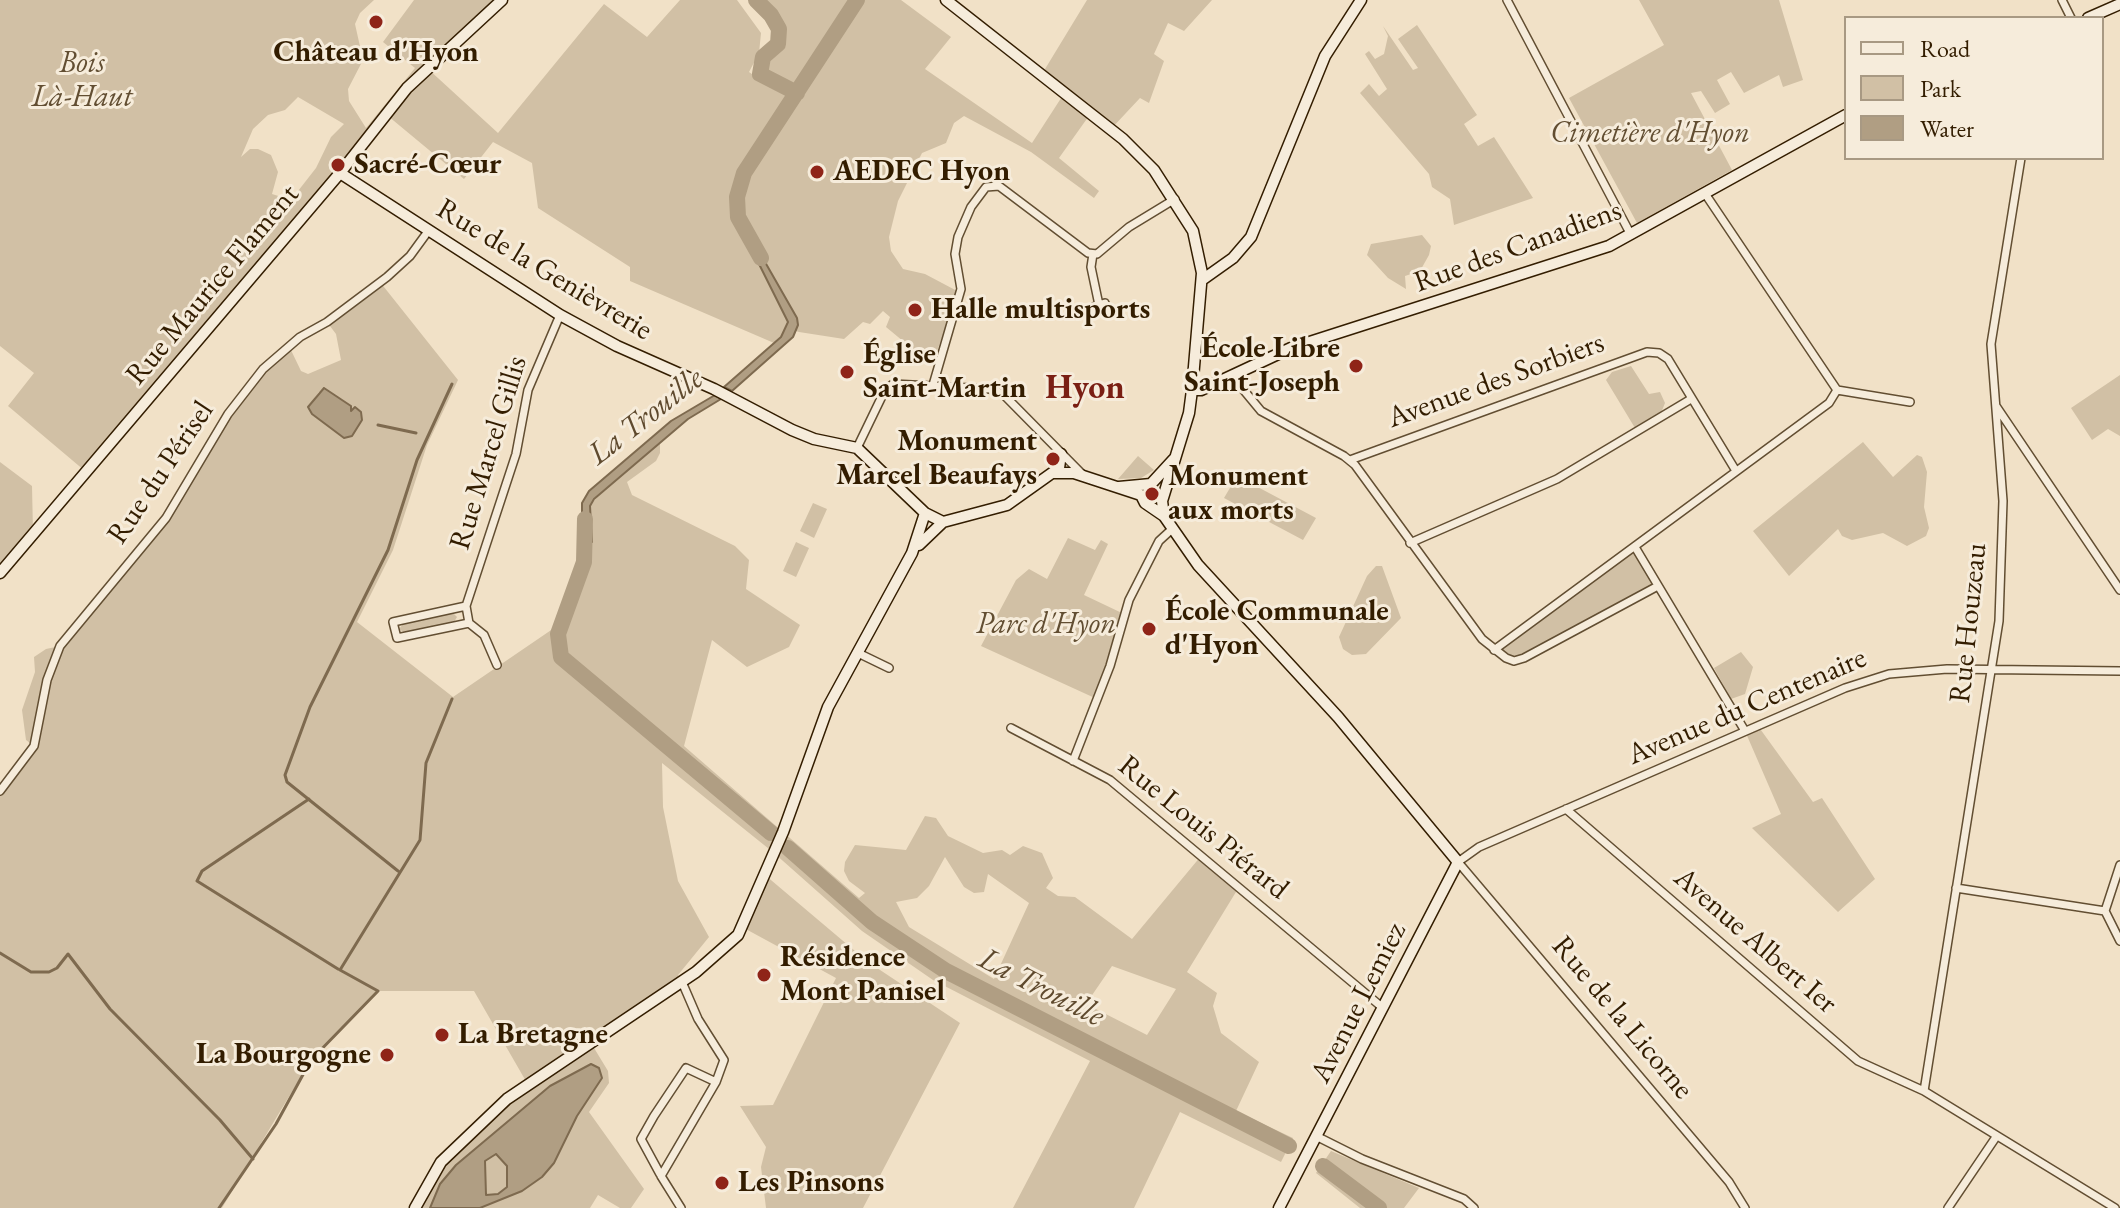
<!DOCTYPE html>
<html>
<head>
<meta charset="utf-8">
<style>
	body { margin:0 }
	#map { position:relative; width:2120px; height:1208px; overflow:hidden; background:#f1e1c7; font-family:"EB Garamond",serif }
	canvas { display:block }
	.legend { position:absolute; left:1844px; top:16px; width:260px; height:144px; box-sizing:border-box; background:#f6ecdb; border:2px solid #a89983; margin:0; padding:10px 14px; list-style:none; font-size:24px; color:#331d00 }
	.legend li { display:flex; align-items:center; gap:16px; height:40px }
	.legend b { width:40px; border:2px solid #a89983 }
</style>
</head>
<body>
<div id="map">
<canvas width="2120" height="1208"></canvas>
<ul class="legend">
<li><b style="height:10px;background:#f6ecdb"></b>Road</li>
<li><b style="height:22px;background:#d1c0a5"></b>Park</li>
<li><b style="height:22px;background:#b09e83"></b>Water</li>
</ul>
</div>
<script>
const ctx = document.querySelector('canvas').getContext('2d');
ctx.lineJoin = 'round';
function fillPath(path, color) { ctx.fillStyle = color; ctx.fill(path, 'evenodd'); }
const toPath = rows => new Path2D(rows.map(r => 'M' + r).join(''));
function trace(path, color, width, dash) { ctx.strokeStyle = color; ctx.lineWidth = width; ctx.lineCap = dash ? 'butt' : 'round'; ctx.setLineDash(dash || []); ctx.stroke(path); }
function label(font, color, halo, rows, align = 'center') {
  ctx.font = font + ' "EB Garamond",serif'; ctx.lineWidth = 6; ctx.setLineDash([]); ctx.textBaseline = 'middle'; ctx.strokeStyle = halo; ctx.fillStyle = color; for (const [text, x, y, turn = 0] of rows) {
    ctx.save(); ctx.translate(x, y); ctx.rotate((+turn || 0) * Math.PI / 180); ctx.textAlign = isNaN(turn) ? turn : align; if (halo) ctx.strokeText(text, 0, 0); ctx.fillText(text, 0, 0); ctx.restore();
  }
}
const green = toPath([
	[0,0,374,0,360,13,355,24,363,60,348,89,349,101,366,128,415,68,383,42,414,0,492,0,497,5,427,68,498,133,604,4,647,37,680,0,737,0,761,33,759,53,749,72,769,86,791,95,790,113,865,0,901,0,951,37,925,69,1032,143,1065,92,1042,74,1087,0,1212,0,1184,31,1168,23,1154,54,1164,61,1149,103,1140,98,1111,129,1091,113,1059,158,1099,191,1094,198,1031,152,964,116,954,123,946,143,922,153,898,201,889,237,891,251,903,269,925,274,959,292,934,359,915,351,886,327,890,317,883,311,870,324,863,322,844,339,799,332,793,330,794,321,772,286,788,321,784,334,774,343,630,281,630,267,538,208,532,163,493,142,464,179,388,116,85,471,8,406,34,373,0,346],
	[298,97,344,124,331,137,316,168,291,200,272,194,278,172,271,155,258,149,250,149,241,157,253,129,268,115,285,110],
	[760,0,850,0,792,88,764,74,762,68,765,59,780,46,782,24],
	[1639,0,1779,0,1803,80,1783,87,1779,75,1744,93,1731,72,1717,80,1730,104,1715,113,1701,91,1691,93,1732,170,1637,223,1569,98,1664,45],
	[1417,25,1477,115,1464,124,1478,146,1494,137,1533,198,1454,225,1450,199,1432,187,1429,174,1360,93,1369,84,1379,96,1387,89,1365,54,1369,51,1375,59,1384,54,1388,36,1383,26,1413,70,1418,68,1398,39],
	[1422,235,1431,246,1429,255,1420,271,1405,276,1406,289,1388,278,1367,255,1371,244],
	[380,282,458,380,427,445,393,550,357,622,453,697,560,624,584,562,588,564,592,542,590,506,601,492,660,442,660,453,656,461,627,482,632,495,735,546,749,560,746,589,800,625,789,647,747,667,712,640,684,746,859,898,865,893,849,881,844,871,845,862,855,845,906,850,925,816,936,818,948,836,983,853,1002,850,1010,855,1023,846,1042,853,1053,878,1046,888,1058,896,1075,897,1132,939,1201,856,1239,887,1187,972,1217,993,1213,1006,1221,1033,1259,1062,1236,1111,1293,1138,1281,1162,1180,1112,1134,1208,1013,1208,1090,1061,933,980,862,931,774,853,662,763,663,807,678,881,709,937,678,975,682,982,591,1043,608,1071,609,1083,589,1112,644,1189,631,1208,620,1208,598,1195,590,1208,415,1208,428,1181,527,1083,474,991,378,991,311,1060,222,1208,0,1208,0,791,34,746,26,740,22,710,35,672,34,657,46,649,60,646,166,518,228,414,263,369,289,346,301,371,308,374,341,360,336,334,327,322],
	[319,392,351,412,361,412,358,428,308,407],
	[945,857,964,887,974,893,984,892,988,874,1029,903,994,979,909,927,896,902,917,898,929,886],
	[1112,966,1176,989,1147,1035,1086,1004],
	[1631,366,1649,394,1660,392,1665,403,1661,413,1635,428,1606,380,1612,372],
	[2120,375,2120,436,2108,429,2092,440,2071,408],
	[1863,442,1893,477,1917,455,1922,457,1927,472,1924,507,1929,528,1926,536,1907,546,1883,533,1852,540,1842,536,1838,529,1789,576,1753,531],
	[1138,456,1154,470,1141,478,1118,479],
	[0,462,32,486,33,532,0,573],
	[1237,476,1316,518,1303,540,1224,498],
	[813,503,827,509,814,538,800,531],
	[1068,538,1095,550,1101,540,1108,544,1084,595,1124,614,1097,699,981,646,1016,580,1029,569,1047,579],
	[796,542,809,548,796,577,783,571],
	[1635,547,1656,587,1519,660,1500,655,1501,645],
	[1376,566,1382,566,1401,618,1366,654,1352,655,1343,649,1339,637,1367,576],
	[453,613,457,617,454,622,405,633,399,629,404,623],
	[1741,652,1753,667,1745,694,1731,699,1714,668],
	[1758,726,1813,802,1822,798,1875,879,1838,912,1752,828,1781,814,1745,731],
	[765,875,868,962,960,1023,863,1208,766,1208,761,1167,766,1147,740,1106,773,1105,836,978,742,927],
	[1331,1151,1419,1188,1404,1208,1360,1208,1316,1173]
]);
const water = toPath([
	[753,241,797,318,798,325,793,337,732,391,724,387,781,337,788,322,748,242,753,241],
	[324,388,351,406,351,411,355,407,361,412,362,420,352,436,344,438,312,414,308,407,324,388],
	[715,395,721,399,688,419,594,499,590,506,592,542,582,539,582,503,589,491,671,421,715,395],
	[591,1064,599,1068,602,1078,577,1116,554,1163,542,1177,522,1191,480,1208,430,1208,440,1184,456,1165,550,1086,591,1064],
	[496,1154,507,1166,507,1187,498,1194,486,1195,485,1161,496,1154]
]);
const stream = toPath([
	[378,425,416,433],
	[309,799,202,871,197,881,338,969],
	[398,871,287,782,285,775,310,707,388,550,417,460,452,384],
	[0,953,31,972,49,972,57,968,68,954,110,1009,220,1120,253,1159],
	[219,1208,276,1124,311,1060,378,991,340,970,420,840,426,763,452,699]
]);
const river = toPath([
	[756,0,771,15,779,29,778,44,763,57,760,74,797,93],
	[761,258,738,217,737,197,744,173,857,0],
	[585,519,584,562,558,634,561,657,771,833],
	[788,848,872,922,946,971,1289,1146],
	[1323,1166,1379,1208]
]);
const street = toPath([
	[1507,0,1631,235],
	[2062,0,2071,18],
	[1706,195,1837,390],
	[1093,254,1091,267,1099,305],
	[1090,308,1105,303],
	[1232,376,1261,411,1344,456,1355,465,1482,639,1506,658,1514,661,1524,658,1656,587],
	[933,385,961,289,955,254,958,237,971,207,986,187,999,186,1088,253,1097,254,1129,227,1175,199],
	[1837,390,1910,402],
	[1996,406,2120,590],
	[857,448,885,390,893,384,990,389,1003,394,1083,475],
	[1350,460,1647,352,1659,353,1668,359,1736,471],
	[1410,543,1557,479,1691,399],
	[1635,547,1745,731],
	[466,606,393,622,397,638,469,623],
	[1494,650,1829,403,1837,390],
	[858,653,889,668],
	[497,665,484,635,469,623,466,606,516,454,528,390,560,315],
	[1011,728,1110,780,1383,1008],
	[1073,761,1110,666,1129,600,1159,541,1171,530],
	[0,791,34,746,47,680,60,646,166,518,228,414,263,369,300,337,327,322,387,277,410,256,429,230],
	[1566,809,1858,1061,1924,1091,2115,1208],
	[1956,888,2105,911],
	[2105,911,2120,865],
	[2105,911,2120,941],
	[1924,1091,1999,621,2003,501,1991,344,2021,158],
	[1316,1136,1362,1159,1464,1199,1474,1208],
	[660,1174,641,1139,654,1116,686,1068,716,1082],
	[681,1208,661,1176,716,1082,724,1060,698,1019,682,982],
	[1745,1208,1729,1182,1458,862,1479,847,1845,688,1889,674,1947,669,2120,671],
	[1948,1208,1996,1137]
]);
const secondary = toPath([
	[946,0,1123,139,1154,170,1193,231,1202,273,1192,390,1189,413,1162,501,1164,516],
	[2088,18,2120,4],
	[340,173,560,315,617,346,714,389,792,430,814,439,857,448,925,513,943,522,1007,505,1059,468,1061,454],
	[1202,280,1233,258,1251,237,1325,56,1361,0],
	[1192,390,1201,390,1291,348,1609,246,1846,115],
	[1052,473,1074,473,1141,495,1145,503,1164,516,1198,565,1338,717,1458,862,1279,1208],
	[1119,487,1151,484,1174,459],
	[919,545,943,522],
	[0,573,340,173,407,88,502,0],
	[415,1208,441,1162,507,1099,696,972,738,935,783,832,828,707,912,553,925,513]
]);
const markers = [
	[376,22,8,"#8f2418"],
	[338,165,8,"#8f2418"],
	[817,172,8,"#8f2418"],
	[915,310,8,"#8f2418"],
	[1356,366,8,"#8f2418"],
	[847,372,8,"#8f2418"],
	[1053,459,8,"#8f2418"],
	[1152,494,8,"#8f2418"],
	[1149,629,8,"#8f2418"],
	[764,975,8,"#8f2418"],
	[442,1035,8,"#8f2418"],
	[387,1055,8,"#8f2418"],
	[722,1183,8,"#8f2418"]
];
const poiNames = [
	["Château d'Hyon",376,53,"center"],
	["Sacré-Cœur",354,165],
	["AEDEC Hyon",833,172],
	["Halle multisports",931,310],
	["École Libre",1340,349,"right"],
	["Saint-Joseph",1340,383,"right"],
	["Église",863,355],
	["Saint-Martin",863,389],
	["Monument",1037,442,"right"],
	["Marcel Beaufays",1037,476,"right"],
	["Monument",1168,477],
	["aux morts",1168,511],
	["École Communale",1165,612],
	["d'Hyon",1165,646],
	["Résidence",780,958],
	["Mont Panisel",780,992],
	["La Bretagne",458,1035],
	["La Bourgogne",371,1055,"right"],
	["Les Pinsons",738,1183]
];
const parkNames = [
	["Bois",82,64],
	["Là-Haut",82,98],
	["Cimetière d'Hyon",1650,134],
	["Parc d'Hyon",1046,625]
];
const streetNames = [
	["Rue des Canadiens",1518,247,-20],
	["Rue de la Genièvrerie",544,270,31],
	["Rue Maurice Flament",213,285,-50],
	["Avenue des Sorbiers",1496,381,-20],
	["Rue Marcel Gillis",489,453,-73],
	["Rue du Périsel",161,473,-56],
	["Rue Houzeau",1969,623,-84],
	["Avenue du Centenaire",1747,707,-23],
	["Rue Louis Piérard",1203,828,39],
	["Avenue Albert Ier",1755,941,41],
	["Avenue Lemiez",1359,1003,-63],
	["Rue de la Licorne",1622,1018,50]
];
const waterNames = [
	["La Trouille",646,417,-38],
	["La Trouille",1041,988,27]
];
const quarterNames = [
	["Hyon",1085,389]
];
fillPath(green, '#d1c0a5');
fillPath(water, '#b09e83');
trace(water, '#7e6a4f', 2);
trace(stream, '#7e6a4f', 3);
trace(river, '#b09e83', 16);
trace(street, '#624e32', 10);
trace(secondary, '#331d00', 13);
trace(street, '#f6ecdb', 7);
trace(secondary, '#f6ecdb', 10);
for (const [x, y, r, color] of markers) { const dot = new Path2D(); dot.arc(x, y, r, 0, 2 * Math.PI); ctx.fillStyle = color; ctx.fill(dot); trace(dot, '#f6ecdb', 3); }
label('bold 30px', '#331d00', '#f6ecdb', poiNames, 'left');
label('italic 30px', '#624e32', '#f6ecdb', parkNames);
label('30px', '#331d00', '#f6ecdb', streetNames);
label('italic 32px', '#5f4a2e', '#f6ecdb', waterNames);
label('bold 34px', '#7a1f14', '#f6ecdb', quarterNames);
</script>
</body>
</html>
